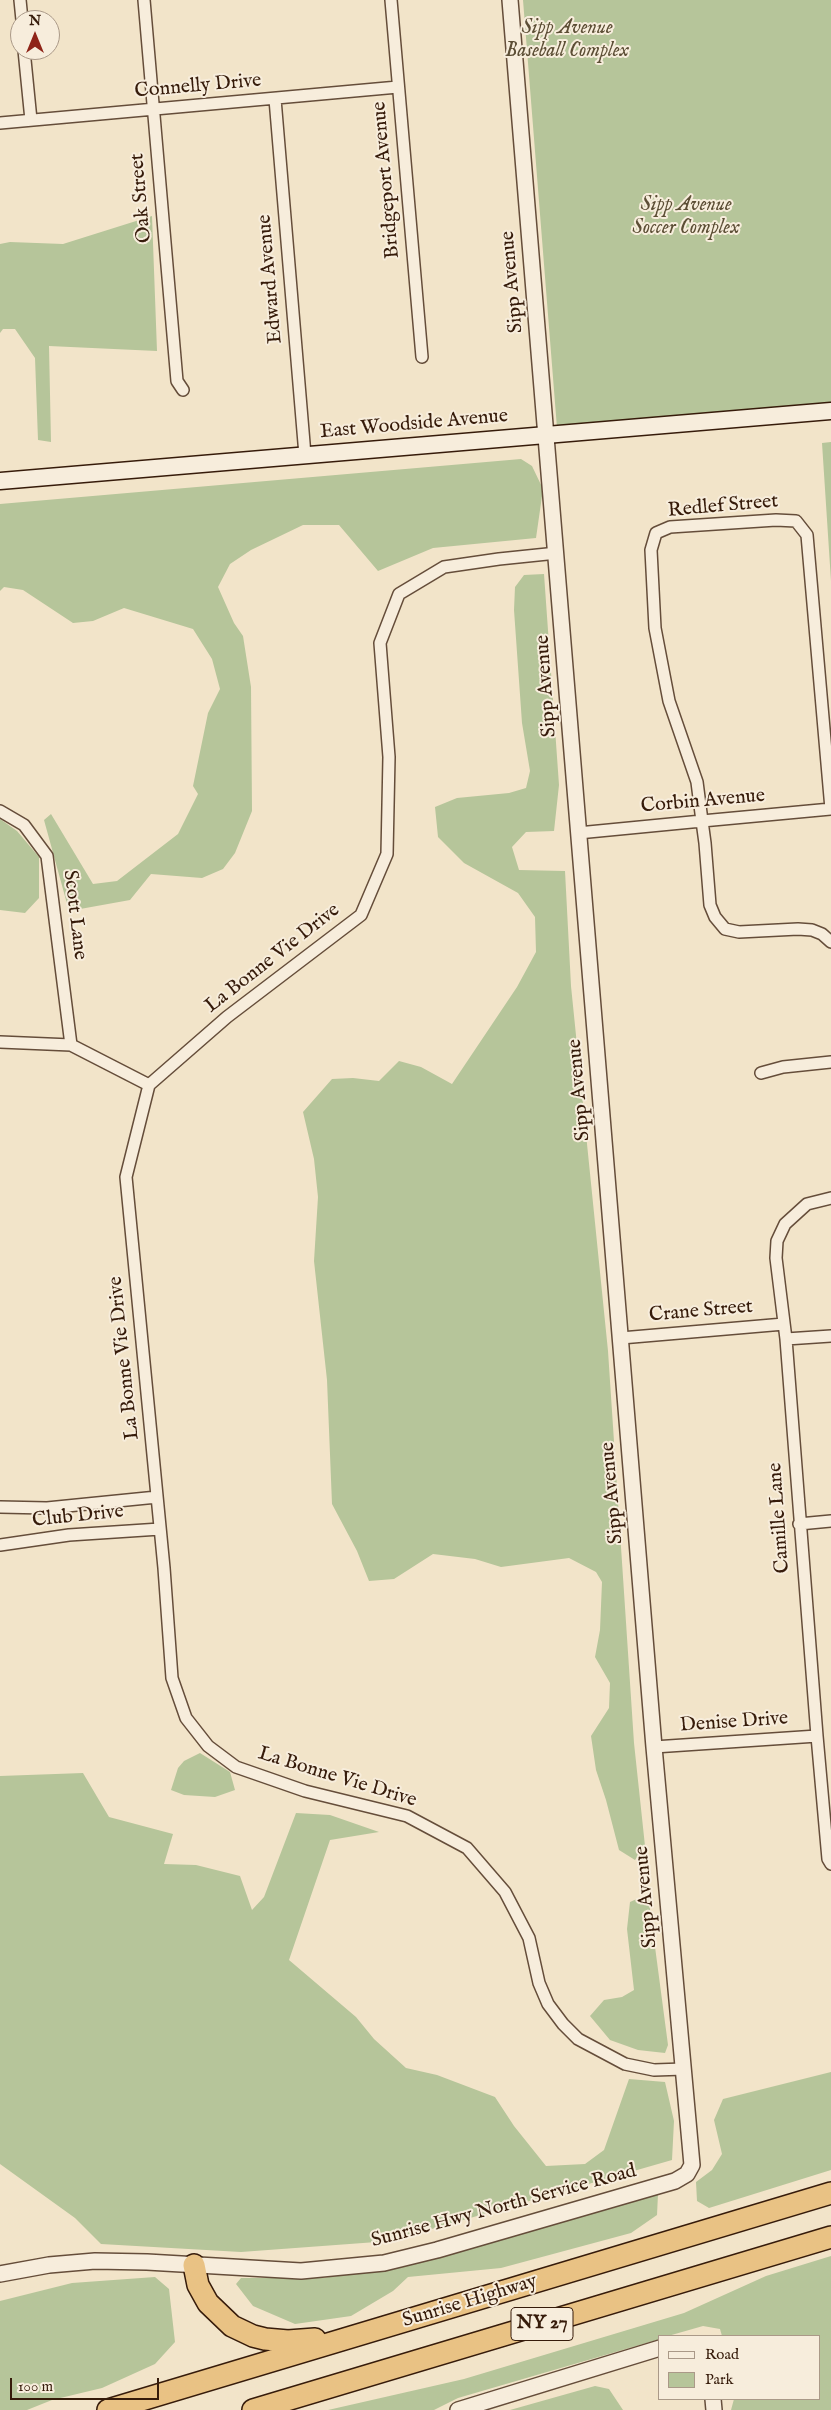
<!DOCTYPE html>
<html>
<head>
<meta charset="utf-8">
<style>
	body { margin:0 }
	#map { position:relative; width:831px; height:2410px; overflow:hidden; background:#f2e4c9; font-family:"IM FELL English",serif }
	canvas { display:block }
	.legend { position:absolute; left:658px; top:2335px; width:162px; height:65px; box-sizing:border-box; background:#f7eddc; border:1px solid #a98; margin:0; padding:6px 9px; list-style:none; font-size:15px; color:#361b0a }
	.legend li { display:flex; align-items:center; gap:10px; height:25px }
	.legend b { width:25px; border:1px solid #a98 }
	.north { position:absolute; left:10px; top:10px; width:50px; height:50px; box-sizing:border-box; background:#f7eddc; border:1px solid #a98; border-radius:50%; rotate:0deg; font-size:14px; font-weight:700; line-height:20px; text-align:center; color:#361b0a }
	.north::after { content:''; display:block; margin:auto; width:18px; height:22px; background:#8f2418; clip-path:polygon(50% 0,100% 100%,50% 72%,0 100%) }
	.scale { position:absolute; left:10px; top:2378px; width:149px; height:22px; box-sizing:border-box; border:2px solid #361b0a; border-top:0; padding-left:6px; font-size:15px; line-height:18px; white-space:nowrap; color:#361b0a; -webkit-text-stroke:4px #f7eddc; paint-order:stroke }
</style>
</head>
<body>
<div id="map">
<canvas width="831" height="2410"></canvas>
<ul class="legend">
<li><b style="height:6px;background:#f7eddc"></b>Road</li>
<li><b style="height:14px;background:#b6c59a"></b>Park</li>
</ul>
<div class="north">N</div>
<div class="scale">100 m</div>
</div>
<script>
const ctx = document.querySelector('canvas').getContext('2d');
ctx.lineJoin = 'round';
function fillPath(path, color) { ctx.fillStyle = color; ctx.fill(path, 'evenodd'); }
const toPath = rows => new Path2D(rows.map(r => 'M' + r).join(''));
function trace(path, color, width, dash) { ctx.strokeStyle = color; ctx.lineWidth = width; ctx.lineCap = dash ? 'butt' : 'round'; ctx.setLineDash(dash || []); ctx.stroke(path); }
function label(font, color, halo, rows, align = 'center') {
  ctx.font = font + ' "IM FELL English",serif'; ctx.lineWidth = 4; ctx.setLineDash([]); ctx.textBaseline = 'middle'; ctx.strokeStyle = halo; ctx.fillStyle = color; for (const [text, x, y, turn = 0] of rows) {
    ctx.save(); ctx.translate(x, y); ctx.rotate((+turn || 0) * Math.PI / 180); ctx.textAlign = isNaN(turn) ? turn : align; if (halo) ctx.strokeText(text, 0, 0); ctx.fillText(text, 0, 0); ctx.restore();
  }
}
const green = toPath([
	[523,0,831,0,831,404,557,428],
	[152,216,157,351,49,346,51,442,38,440,35,358,15,329,3,329,0,333,0,244,10,242,63,244],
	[831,442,831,581,822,443],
	[521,459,532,466,543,489,536,538,433,548,378,571,339,525,303,525,251,550,230,564,218,587,234,623,243,636,251,687,252,811,235,853,223,869,202,878,151,874,130,900,69,911,44,820,51,814,93,884,117,881,178,834,198,794,193,786,208,713,220,689,212,659,193,629,124,608,93,621,73,623,23,590,4,587,0,591,0,504],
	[544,574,559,785,554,831,526,832,512,847,519,870,565,871,571,986,608,1351,634,1743,645,1846,635,1860,619,1850,606,1800,596,1770,591,1736,609,1708,610,1683,595,1657,600,1630,602,1582,596,1572,569,1558,501,1567,475,1559,433,1554,394,1579,369,1581,357,1551,332,1504,327,1380,314,1261,318,1197,314,1159,303,1112,332,1079,353,1078,379,1081,399,1061,421,1067,452,1084,517,987,536,952,535,917,518,893,464,863,438,837,435,807,457,798,509,793,526,788,530,771,522,723,514,610,515,587,524,575],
	[0,819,17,831,39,857,39,898,25,913,0,910],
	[200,1753,230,1772,235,1790,215,1797,184,1795,171,1790,178,1768,184,1761],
	[83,1773,109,1817,173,1834,164,1864,196,1865,240,1876,252,1910,264,1897,296,1813,330,1815,379,1832,330,1840,289,1960,356,2017,374,2039,406,2068,437,2075,495,2097,514,2126,546,2166,585,2164,604,2150,629,2079,665,2082,674,2121,672,2160,390,2241,241,2252,101,2244,75,2218,0,2164,0,1776],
	[648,1894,668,2045,665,2053,638,2050,610,2040,590,2016,604,2000,622,1997,634,1990,627,1929,630,1902],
	[831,2072,831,2170,709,2208,697,2201,696,2182,712,2170,722,2154,714,2120,723,2099],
	[658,2194,657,2215,631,2233,501,2268,408,2277,393,2291,351,2316,295,2324,253,2306,236,2284,241,2278,322,2278,403,2267],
	[831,2256,831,2410,731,2410,734,2399,820,2399,820,2336,722,2336,720,2329,703,2326,668,2336,660,2336,660,2339,458,2398,434,2410,328,2410,464,2379,684,2313,766,2276],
	[155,2277,169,2289,175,2342,155,2364,102,2388,52,2400,27,2410,0,2410,0,2301,72,2283],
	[595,2386,609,2389,623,2410,510,2410]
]);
const minor = toPath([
	[20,0,22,20],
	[144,0,177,381,183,390],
	[391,0,422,357],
	[24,50,31,120],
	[275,99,305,455],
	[0,123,398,87],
	[557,553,499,559,444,567,399,594,380,643,389,757,387,854,361,915,227,1017,149,1085,126,1177,164,1568,172,1678,186,1718,208,1746,236,1767,305,1791,407,1816,467,1848,505,1892,529,1938,539,1983,548,2004,563,2024,578,2039,625,2064,654,2070,684,2069],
	[0,811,24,825,47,856,71,1045],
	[578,833,702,821,831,809,807,535,796,521,776,520,670,527,656,533,651,550,655,628,669,701,697,782,702,821,705,843,710,905,715,917,725,929,739,932,798,929,812,930,822,934,831,942],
	[0,1042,71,1045,149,1085],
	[761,1073,783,1067,831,1062],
	[831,1198,807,1204,785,1224,777,1241,776,1258,786,1339,817,1736,828,1859,831,1864],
	[621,1338,784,1324],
	[786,1339,831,1336],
	[0,1507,47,1508,157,1497],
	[799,1524,831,1521],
	[0,1545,69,1535,160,1529],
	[654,1747,817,1736]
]);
const tertiary = toPath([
	[0,2274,49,2265,95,2261,147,2262,301,2271,384,2263,437,2250,675,2181,687,2174,692,2165,654,1747,510,0],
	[713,2399,714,2410],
	[458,2410,660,2348]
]);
const secondary = toPath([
	[0,481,831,411]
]);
const motorway = toPath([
	[194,2265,198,2285,208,2303,232,2326,253,2336,265,2339,288,2341,315,2339],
	[108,2410,831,2193],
	[253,2410,831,2237]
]);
const shields = [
	[542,2324,62]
];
const shieldNames = [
	["NY 27",542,2324]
];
const parkNames = [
	["Sipp Avenue",567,29],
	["Baseball Complex",567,52],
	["Sipp Avenue",686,206],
	["Soccer Complex",686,229]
];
const streetNames = [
	["Connelly Drive",198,87,-5],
	["Bridgeport Avenue",387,180,-95],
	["Oak Street",142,198,-95],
	["Edward Avenue",271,279,-95],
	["Sipp Avenue",513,282,-95],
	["East Woodside Avenue",414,425,-5],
	["Redlef Street",723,507,-5],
	["Sipp Avenue",547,686,-94],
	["Corbin Avenue",703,802,-5],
	["Scott Lane",74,915,83],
	["La Bonne Vie Drive",273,959,-38],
	["Sipp Avenue",580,1090,-95],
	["Crane Street",701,1312,-5],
	["La Bonne Vie Drive",125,1358,-96],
	["Sipp Avenue",613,1493,-95],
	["Club Drive",78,1517,-6],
	["Camille Lane",780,1518,-94],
	["Denise Drive",734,1723,-4],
	["La Bonne Vie Drive",337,1778,17],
	["Sipp Avenue",647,1897,-95],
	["Sunrise Hwy North Service Road",504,2207,-15],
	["Sunrise Highway",470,2302,-17]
];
fillPath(green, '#b6c59a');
trace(minor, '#654d3a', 14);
trace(tertiary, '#654d3a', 18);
trace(secondary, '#361b0a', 19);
trace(motorway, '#361b0a', 24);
trace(minor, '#f7eddc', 11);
trace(tertiary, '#f7eddc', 15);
trace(secondary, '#f7eddc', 16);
trace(motorway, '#e9c284', 21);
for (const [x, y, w] of shields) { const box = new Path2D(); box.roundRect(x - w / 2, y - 16.5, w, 33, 4); ctx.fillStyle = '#f7eddc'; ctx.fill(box); trace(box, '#361b0a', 1); }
label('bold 19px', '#361b0a', null, shieldNames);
label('italic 20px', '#5c4e35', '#f7eddc', parkNames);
label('20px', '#361b0a', '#f7eddc', streetNames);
</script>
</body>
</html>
